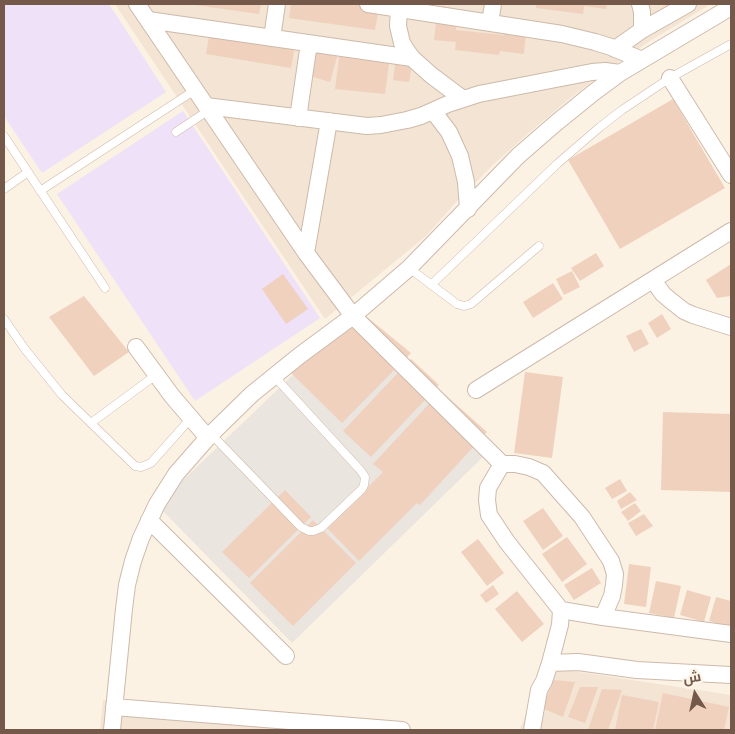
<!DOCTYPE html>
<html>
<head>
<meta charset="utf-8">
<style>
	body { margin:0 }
	#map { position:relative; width:735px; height:734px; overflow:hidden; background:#fcf2e4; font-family:Overpass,Cairo,sans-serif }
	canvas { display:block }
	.frame { position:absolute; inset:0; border:5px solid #74594a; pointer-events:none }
	.north { position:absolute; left:670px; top:669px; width:50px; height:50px; -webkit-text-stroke:4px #fff6ea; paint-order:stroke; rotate:350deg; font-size:14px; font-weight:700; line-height:20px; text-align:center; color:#74594a }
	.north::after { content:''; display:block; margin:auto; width:18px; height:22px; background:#74594a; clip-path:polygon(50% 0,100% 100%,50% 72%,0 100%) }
</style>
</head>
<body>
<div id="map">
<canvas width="735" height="734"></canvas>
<div class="frame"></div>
<div class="north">ش</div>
</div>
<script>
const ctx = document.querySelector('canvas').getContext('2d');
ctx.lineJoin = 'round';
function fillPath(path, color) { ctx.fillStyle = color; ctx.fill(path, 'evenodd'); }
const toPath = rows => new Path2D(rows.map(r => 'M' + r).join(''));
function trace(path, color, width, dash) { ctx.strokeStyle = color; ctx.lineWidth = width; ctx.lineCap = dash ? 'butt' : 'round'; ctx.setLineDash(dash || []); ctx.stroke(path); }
const residential = toPath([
	[115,4,711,4,650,41,609,69,569,99,531,131,494,164,459,199,426,236,325,319],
	[553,668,731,695,731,730,519,730,523,723,536,678,539,674],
	[103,700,369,730,100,730]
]);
const industrial = toPath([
	[347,323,485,455,292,643,157,505]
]);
const education = toPath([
	[4,4,109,4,166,92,42,173,4,116],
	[183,111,320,318,195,401,57,194]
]);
const building = toPath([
	[195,4,261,4,259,14,195,5],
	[291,4,356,4,379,7,375,30,289,18],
	[536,4,607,4,606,9,584,6,583,14,536,8],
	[436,23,456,25,456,30,504,35,504,29,526,31,524,54,500,51,499,55,455,50,456,42,434,40],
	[210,31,295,45,291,68,206,54],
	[321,40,340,46,330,82,310,76],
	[341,43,391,48,385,94,335,89],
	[397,51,414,54,409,82,393,80],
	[673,99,725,188,620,249,568,160],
	[596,253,604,266,580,281,571,268],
	[731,264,731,296,717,298,706,280],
	[572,271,580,287,564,295,556,279],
	[283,274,308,309,286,324,262,289],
	[553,283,563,299,533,318,523,302],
	[84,296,129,352,94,376,49,317],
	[356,308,411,353,342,423,289,371],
	[662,314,671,329,657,338,648,323],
	[641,329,649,344,634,352,626,336],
	[411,359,439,385,371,457,343,431],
	[525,372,563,377,552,458,514,453],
	[441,391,487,432,420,505,417,503,359,561,327,528,383,472,373,464],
	[663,412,731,414,731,492,661,490],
	[620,479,627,491,612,499,605,488],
	[285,490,311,517,249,578,222,552],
	[630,492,637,500,621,509,617,501],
	[635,503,641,511,628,521,621,512],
	[543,508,563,536,543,550,523,521],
	[644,514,653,526,636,536,628,523],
	[313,520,356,563,293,626,250,583],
	[567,537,587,564,562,582,542,554],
	[478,539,504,573,487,586,461,552],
	[629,564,651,567,646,607,624,604],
	[592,568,601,583,574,600,564,585],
	[656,581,681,586,674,618,649,613],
	[493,585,499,594,486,603,480,595],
	[687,590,711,597,704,622,680,615],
	[517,591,544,624,522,642,495,609],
	[716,597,731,601,731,627,709,621],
	[554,680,575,682,563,717,542,708],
	[580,687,598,687,585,723,568,717],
	[602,689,622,690,608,730,588,730],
	[663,693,729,707,724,730,655,730],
	[622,695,659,702,653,730,615,730]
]);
const lane = toPath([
	[176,132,209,110],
	[4,136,105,288],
	[4,189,28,172],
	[40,191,195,90],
	[409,268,457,304,464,306,471,304,539,246],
	[431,285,557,164,600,127,622,110,670,78,731,44],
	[4,319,24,348,62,395,135,466,141,467,151,463,191,418],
	[91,423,156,375],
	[211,434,301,527,309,531,313,531,321,528,362,489,364,485,365,477,361,471,274,376]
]);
const street = toPath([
	[137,4,306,253,353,316,502,464,488,488,487,500,489,515,507,542,561,610,560,625,550,663],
	[368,4,562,34,595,42,611,47,642,60],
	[399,8,398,26,402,43,407,51,412,58,431,75,463,99],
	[148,20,412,58],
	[490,23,493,4],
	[642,30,688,4],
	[272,38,277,4],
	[615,49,642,30,642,12,640,4],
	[670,78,731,175],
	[206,106,367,126,381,125,407,120,421,116,448,104,479,94,592,72,605,71,620,73],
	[433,111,449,132,460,156,466,182,468,209],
	[298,118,309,43],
	[306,253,329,121],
	[653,280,663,294,670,300,684,311,693,315,731,327],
	[136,347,172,396,208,438],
	[476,390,731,231],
	[502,464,515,464,529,467,543,473,582,517,611,561,615,574,614,585,612,596,603,617],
	[149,520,286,656],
	[561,610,603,617,731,634],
	[114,707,402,730],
	[112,730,124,609,127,585,133,561,141,538,157,504,176,474,211,434,252,394,299,356,353,316,409,268,518,156,556,123,593,93,620,73,731,7],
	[532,730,539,690,544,681,550,663,578,662,637,670,731,675]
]);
fillPath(residential, '#f3e4d3');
fillPath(industrial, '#ebe5df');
fillPath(education, '#efe1f8');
fillPath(building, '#f0d1bd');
trace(lane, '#cdbaab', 9);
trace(street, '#cdbaab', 18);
trace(lane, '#fff', 8);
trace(street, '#fff', 16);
</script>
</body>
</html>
